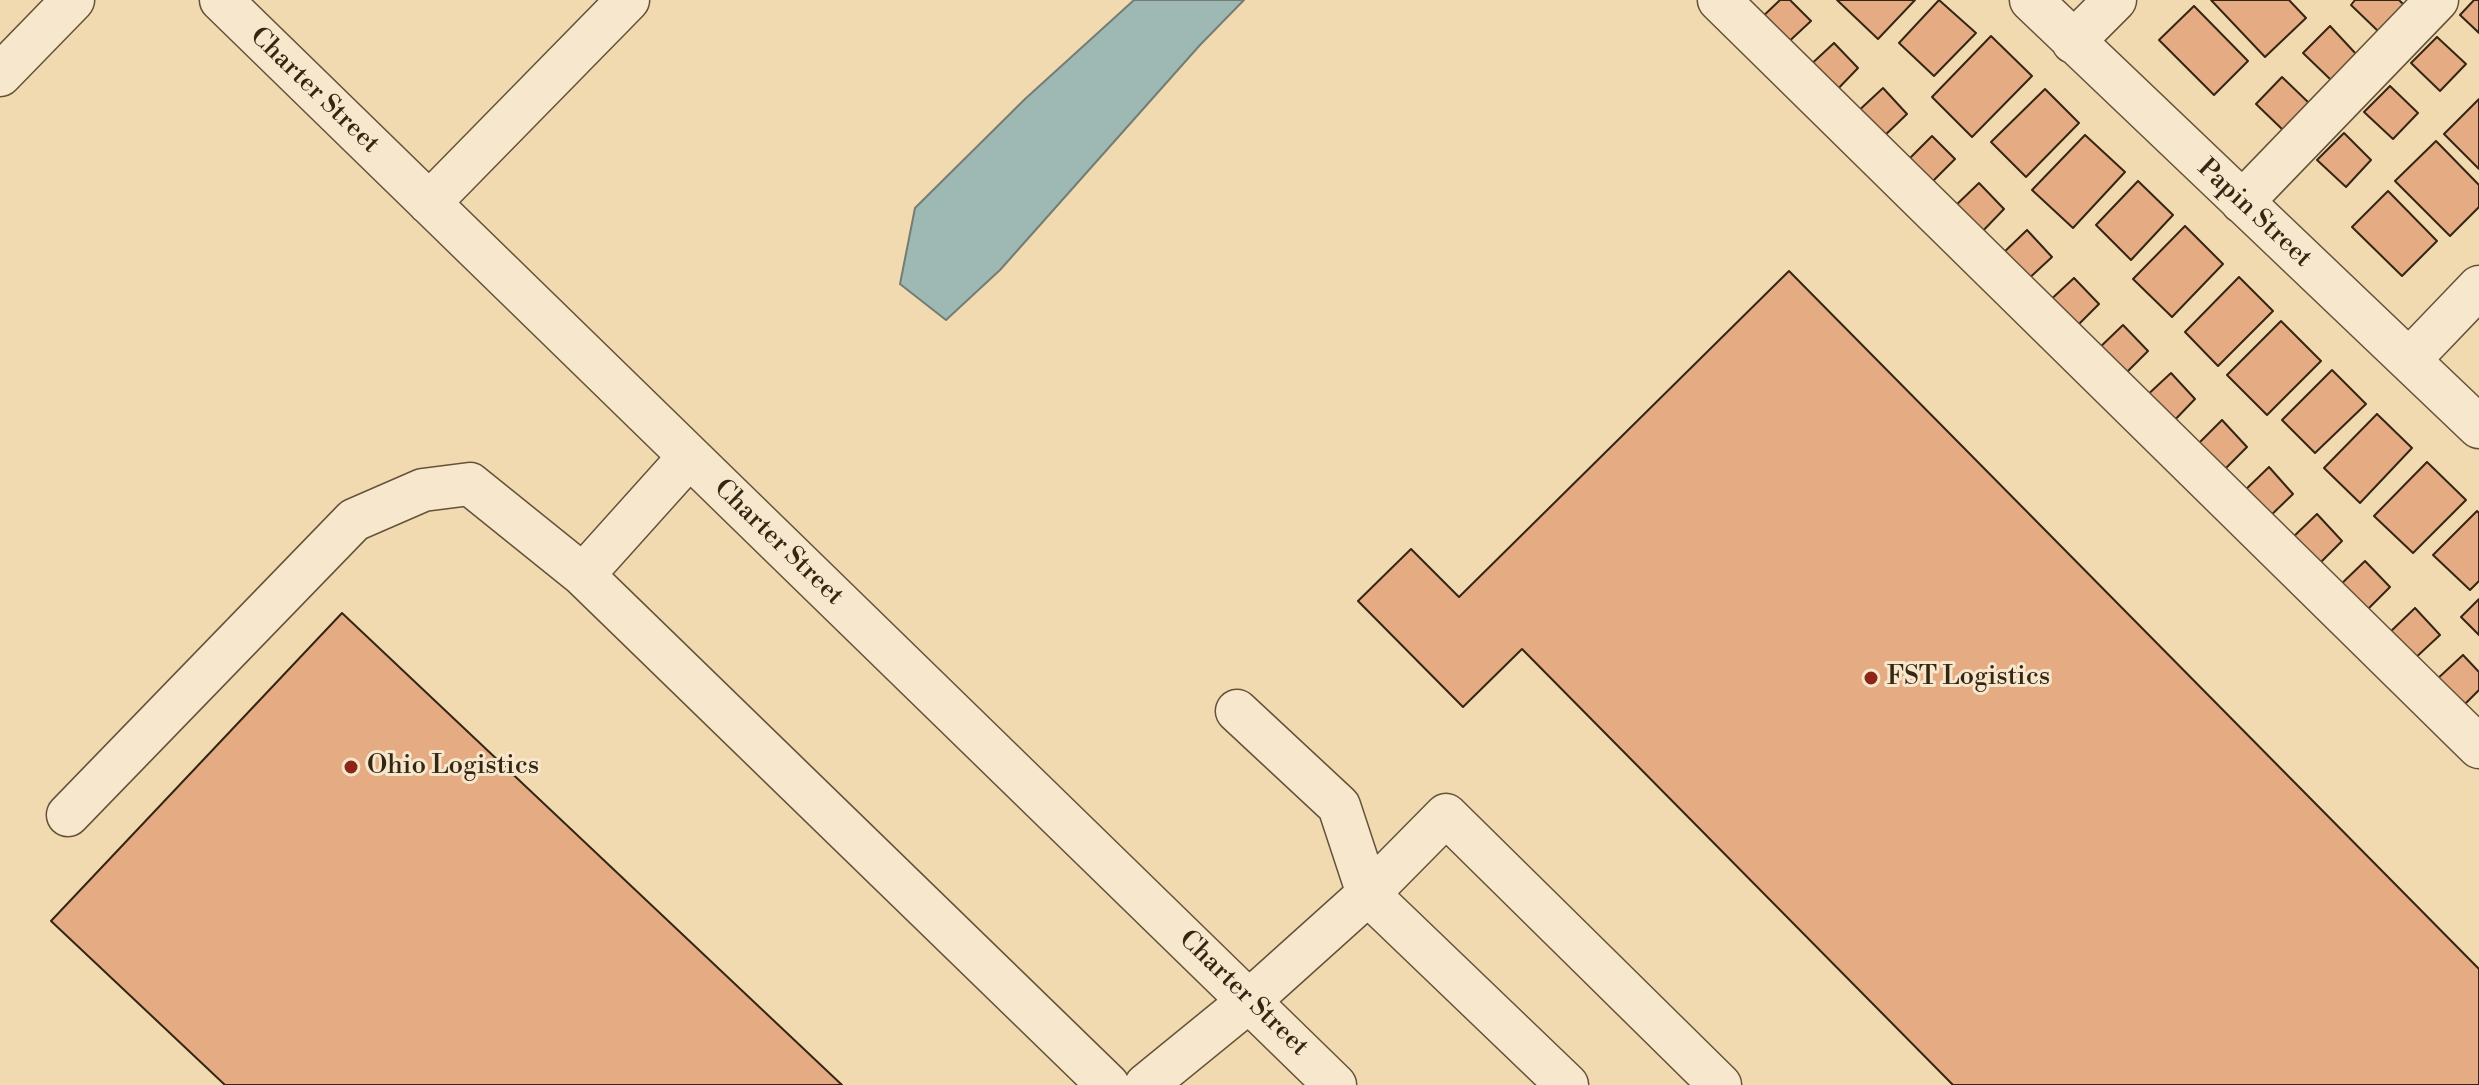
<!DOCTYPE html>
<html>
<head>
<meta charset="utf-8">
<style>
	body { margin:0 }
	canvas { display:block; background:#f2dab0 }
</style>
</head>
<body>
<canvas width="2479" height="1085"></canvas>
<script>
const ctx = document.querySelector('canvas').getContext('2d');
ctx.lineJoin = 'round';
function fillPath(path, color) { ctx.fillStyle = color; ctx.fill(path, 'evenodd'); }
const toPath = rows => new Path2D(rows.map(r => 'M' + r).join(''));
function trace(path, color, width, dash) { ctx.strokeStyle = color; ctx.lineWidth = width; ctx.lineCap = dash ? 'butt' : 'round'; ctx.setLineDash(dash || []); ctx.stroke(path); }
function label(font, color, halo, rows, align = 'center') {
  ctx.font = font + ' "Libre Bodoni",serif'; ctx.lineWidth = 6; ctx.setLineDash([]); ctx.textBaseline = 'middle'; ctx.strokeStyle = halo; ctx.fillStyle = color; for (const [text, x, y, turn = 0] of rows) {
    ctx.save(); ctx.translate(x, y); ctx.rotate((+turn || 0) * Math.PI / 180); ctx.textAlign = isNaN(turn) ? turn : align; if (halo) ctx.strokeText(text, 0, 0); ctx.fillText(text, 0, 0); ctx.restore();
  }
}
const water = toPath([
	[1134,0,1244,0,1200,45,1000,270,946,320,900,284,915,208,1025,99,1134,0]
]);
const building = toPath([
	[1780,0,1790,0,1811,21,1783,47,1758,21,1780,0],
	[1837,0,1915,0,1878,39,1837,0],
	[1939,0,1976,33,1934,76,1899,43,1939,0],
	[2211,0,2289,0,2306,18,2265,57,2211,0],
	[2355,0,2399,0,2404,5,2379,32,2351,5,2355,0],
	[2474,0,2479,0,2479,33,2460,15,2474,0],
	[2194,6,2248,61,2214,95,2159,40,2194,6],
	[2330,26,2357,55,2331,80,2303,53,2330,26],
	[1991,36,2032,76,1972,137,1932,97,1991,36],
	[2437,37,2466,64,2440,91,2411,63,2437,37],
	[1834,43,1858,68,1832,95,1806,69,1834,43],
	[2282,77,2309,103,2283,130,2256,104,2282,77],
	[2390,86,2418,113,2393,139,2364,112,2390,86],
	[1883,88,1907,114,1879,141,1854,115,1883,88],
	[2045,89,2079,123,2026,177,1991,142,2045,89],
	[2479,99,2479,169,2444,134,2479,99],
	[2344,133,2371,160,2346,187,2317,160,2344,133],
	[2085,135,2125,172,2073,228,2032,190,2085,135],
	[1932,136,1955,159,1929,185,1906,162,1932,136],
	[2436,141,2479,185,2479,207,2450,236,2395,181,2436,141],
	[2138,181,2173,215,2131,260,2096,225,2138,181],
	[1979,183,2004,209,1978,236,1952,209,1979,183],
	[2388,191,2437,241,2402,276,2352,227,2388,191],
	[2185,226,2223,264,2172,317,2133,279,2185,226],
	[2027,230,2052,257,2024,283,1999,257,2027,230],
	[1789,271,2479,969,2479,1085,1953,1085,1522,649,1463,707,1358,601,1411,549,1459,597,1789,271],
	[2239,277,2273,311,2218,366,2185,332,2239,277],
	[2074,278,2099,304,2072,331,2046,304,2074,278],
	[2281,321,2321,361,2267,415,2227,375,2281,321],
	[2123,325,2148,351,2121,378,2095,352,2123,325],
	[2332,370,2366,404,2315,453,2282,420,2332,370],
	[2171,373,2195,399,2169,426,2143,399,2171,373],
	[2377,414,2412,448,2360,503,2324,468,2377,414],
	[2222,420,2247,447,2221,473,2195,447,2222,420],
	[2427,462,2466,500,2413,553,2374,516,2427,462],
	[2269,467,2293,494,2266,520,2241,494,2269,467],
	[2477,511,2479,513,2479,581,2470,590,2433,555,2477,511],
	[2317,514,2342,541,2315,568,2289,541,2317,514],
	[2365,561,2390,587,2363,614,2337,588,2365,561],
	[2479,599,2479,635,2461,617,2479,599],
	[2415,608,2440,635,2412,661,2387,635,2415,608],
	[342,613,842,1085,225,1085,51,921,342,613],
	[2463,655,2479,672,2479,690,2461,708,2435,681,2463,655]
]);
const minor = toPath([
	[221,0,1335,1085],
	[1719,0,2479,747],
	[2031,0,2479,427],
	[2073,42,2115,0],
	[0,75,73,0],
	[2242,202,2437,0],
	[429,203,628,0],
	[2409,360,2479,287],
	[689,457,583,575,1108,1085],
	[1237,711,1339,806,1368,894,1567,1085],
	[68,815,354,520,423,490,470,484,583,575],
	[1146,1085,1249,1001,1368,894,1446,815,1720,1085]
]);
const markers = [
	[1871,678,8,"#8f2418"],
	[351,767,8,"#8f2418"]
];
const streetNames = [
	["Charter Street",314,91,44],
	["Papin Street",2254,214,43],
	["Charter Street",778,543,44],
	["Charter Street",1243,994,44]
];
const poiNames = [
	["FST Logistics",1887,678],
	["Ohio Logistics",367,767]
];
fillPath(water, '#9eb8b4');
trace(water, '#747d74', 2);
fillPath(building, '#e5ab83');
trace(building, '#352513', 2);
trace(minor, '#64523a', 45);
trace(minor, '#f7e7cc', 42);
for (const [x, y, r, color] of markers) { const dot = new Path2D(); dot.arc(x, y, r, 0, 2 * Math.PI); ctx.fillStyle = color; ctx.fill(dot); trace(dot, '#f7e7cc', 3); }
label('26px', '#352513', '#f7e7cc', streetNames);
label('26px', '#352513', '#f7e7cc', poiNames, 'left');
</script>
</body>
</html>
